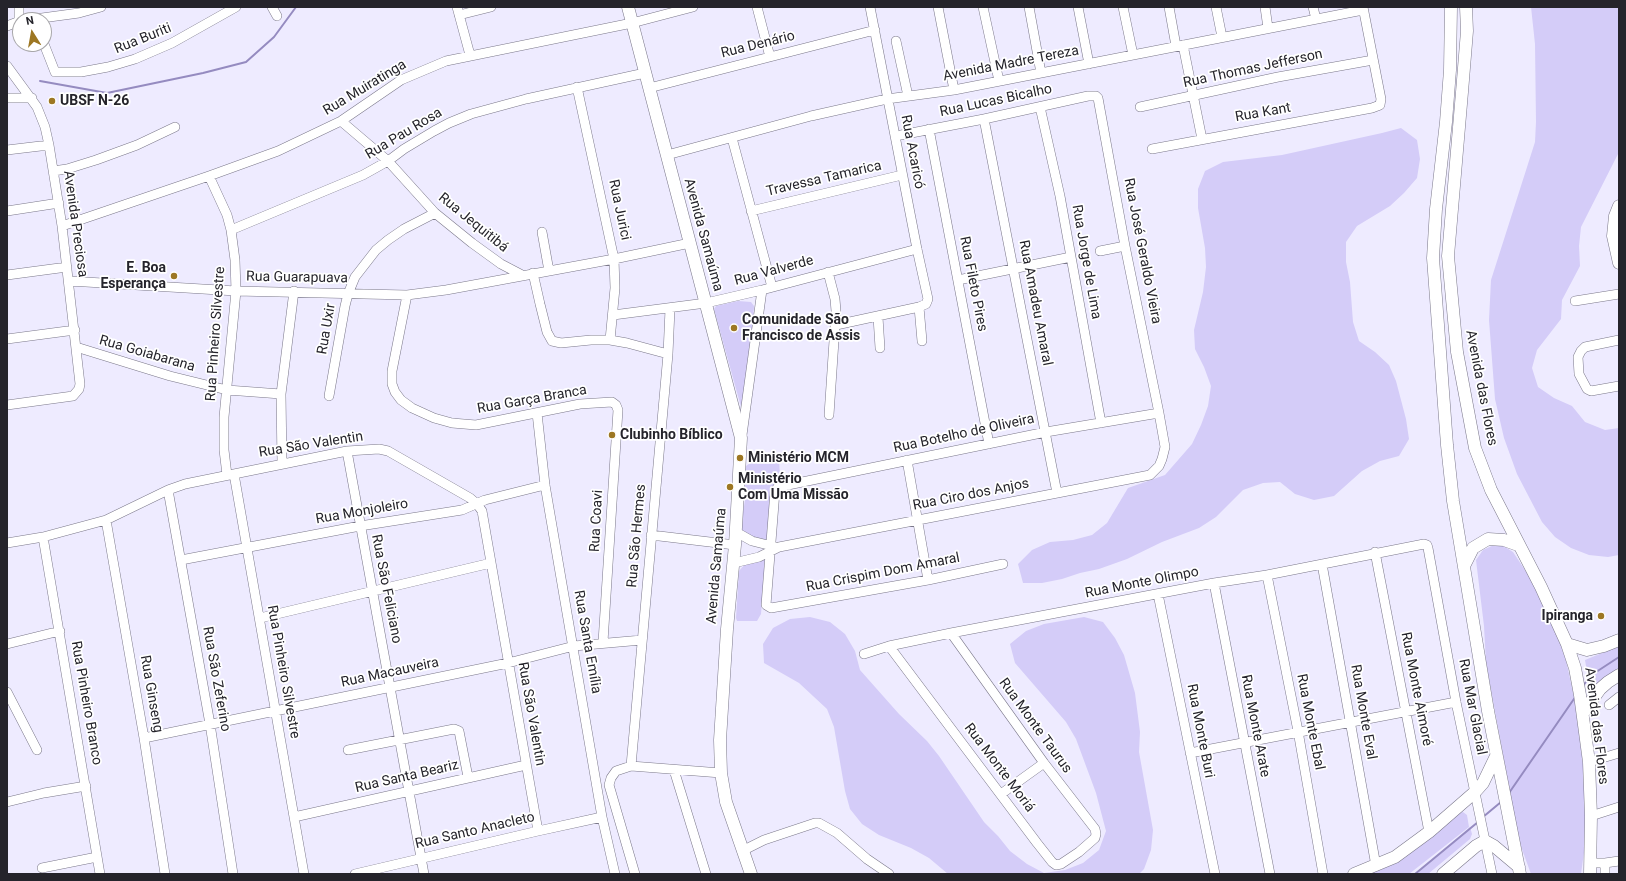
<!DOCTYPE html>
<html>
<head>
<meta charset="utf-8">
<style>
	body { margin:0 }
	#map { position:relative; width:1626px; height:881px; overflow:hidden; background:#eeebff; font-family:Roboto,sans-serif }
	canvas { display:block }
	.frame { position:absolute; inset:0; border:8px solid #25242b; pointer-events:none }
	.north { position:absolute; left:12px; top:12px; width:40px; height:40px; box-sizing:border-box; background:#fff; border:1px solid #a8a7aa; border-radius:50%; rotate:349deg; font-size:11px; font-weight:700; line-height:16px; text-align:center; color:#25242b }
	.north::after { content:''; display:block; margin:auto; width:14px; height:18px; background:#9d7723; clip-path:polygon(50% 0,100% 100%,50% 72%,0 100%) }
</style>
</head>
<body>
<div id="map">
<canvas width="1626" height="881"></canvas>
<div class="frame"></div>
<div class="north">N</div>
</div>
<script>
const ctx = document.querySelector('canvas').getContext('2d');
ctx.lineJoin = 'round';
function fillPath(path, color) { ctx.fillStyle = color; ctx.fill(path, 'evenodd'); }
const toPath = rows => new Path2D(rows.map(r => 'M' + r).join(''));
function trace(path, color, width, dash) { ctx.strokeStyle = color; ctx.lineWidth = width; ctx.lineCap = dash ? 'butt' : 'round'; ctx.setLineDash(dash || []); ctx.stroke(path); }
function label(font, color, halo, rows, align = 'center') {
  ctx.font = font + ' Roboto,sans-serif'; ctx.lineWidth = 3.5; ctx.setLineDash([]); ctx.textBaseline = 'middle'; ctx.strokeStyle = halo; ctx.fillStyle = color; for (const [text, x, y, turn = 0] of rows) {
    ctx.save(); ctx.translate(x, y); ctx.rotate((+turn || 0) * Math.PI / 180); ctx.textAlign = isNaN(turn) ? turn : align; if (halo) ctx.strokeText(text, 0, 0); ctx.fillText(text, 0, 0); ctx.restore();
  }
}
const green = toPath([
	[1531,7,1619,7,1619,152,1581,227,1579,246,1580,266,1562,300,1561,319,1537,350,1532,368,1538,387,1554,398,1572,406,1585,422,1605,430,1619,428,1619,555,1608,557,1589,555,1571,548,1555,537,1542,522,1517,474,1504,438,1495,399,1489,320,1491,280,1535,142,1536,122,1535,44],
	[1401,128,1417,140,1420,159,1417,178,1404,193,1390,206,1357,226,1346,242,1346,262,1350,282,1353,322,1359,341,1375,352,1389,365,1396,381,1406,419,1409,439,1399,456,1380,461,1362,471,1334,496,1314,500,1295,494,1280,482,1263,483,1243,490,1216,517,1199,528,1162,542,1127,559,1099,569,1080,573,1062,579,1042,583,1023,583,1018,564,1032,550,1050,542,1073,540,1092,535,1107,523,1128,488,1165,475,1192,444,1201,425,1208,406,1211,386,1204,367,1195,349,1194,330,1203,292,1206,267,1205,248,1198,208,1198,189,1205,171,1223,162,1282,155,1382,133],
	[738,301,751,302,754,306,749,378,744,403,741,407,714,309,716,306],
	[756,459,779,460,780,476,773,486,767,541,755,540,742,531,741,525,745,500,744,472,746,466],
	[1494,545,1502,545,1513,552,1529,576,1561,643,1566,660,1577,711,1585,783,1585,845,1581,874,1531,874,1519,841,1486,663,1484,626,1476,560,1483,550],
	[765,559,761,614,757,621,737,621,736,618,739,571,745,564],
	[810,617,830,622,845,634,855,651,860,670,899,714,927,741,939,756,984,822,998,836,1010,851,1027,864,1044,873,1065,870,1083,863,1099,850,1106,831,1096,793,1076,739,1066,722,1015,663,1010,644,1026,631,1044,624,1084,617,1103,622,1115,638,1124,655,1135,693,1140,732,1139,752,1153,830,1151,850,1144,869,1139,874,948,874,929,858,911,848,879,835,862,824,850,809,845,791,834,727,827,709,799,683,764,663,763,644,773,628,790,619],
	[1619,646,1619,670,1601,681,1590,690,1585,660],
	[1463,812,1467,815,1469,827,1409,874,1366,874,1456,814],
	[1470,827,1472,834,1470,839,1428,874,1416,874]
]);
const stream = toPath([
	[40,81,107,93,203,73,246,62,274,37,296,7],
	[1583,686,1590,676,1619,657],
	[1509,793,1576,696],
	[1483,817,1501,802],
	[1415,874,1478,822]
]);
const street = toPath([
	[19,7,19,21],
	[272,7,277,16],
	[457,7,470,55],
	[757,7,770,57],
	[938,7,954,90],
	[983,7,999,81],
	[1029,7,1041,73],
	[1078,7,1089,64],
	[1123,7,1133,55],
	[1169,7,1176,46],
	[1216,7,1222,37],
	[1265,7,1268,28],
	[1313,7,1316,19],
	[459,15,491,7],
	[27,20,79,13,101,7],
	[7,26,20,21],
	[896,41,908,96],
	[44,44,55,72,81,72,108,67,135,59,172,43,236,7],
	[1183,45,1202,139],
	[7,66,37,107,45,127,49,145,62,226,80,384,79,389,73,396,7,405],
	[577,87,614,259,615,288,610,340],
	[649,88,875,30],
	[7,98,32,98],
	[1040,107,1060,196,1101,423],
	[1140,107,1278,77,1373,60],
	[984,119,1057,493],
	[341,121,388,161,435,213,472,243,501,264,522,275],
	[929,129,989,444],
	[732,138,772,287],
	[1152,149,1372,108,1380,105,1381,99,1363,7],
	[7,150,49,145],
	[667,155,811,116,887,99,954,90,1363,10],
	[53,171,67,169,96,160,137,145,175,127],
	[209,176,227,215,231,230,235,260,236,291,224,417,224,450,227,475],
	[7,211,59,203],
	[751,211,902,175],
	[62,226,209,176,278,151,341,121,401,80,446,61,632,23,693,7],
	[231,230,363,175,388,161,404,149,434,131,449,123,471,114,526,99,645,73],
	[542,232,549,271],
	[1100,251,1125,246],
	[828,272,835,299,836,311,829,415],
	[533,273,540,304,547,332,552,341,561,343,591,340,610,340,627,343,668,354],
	[7,275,67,267],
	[958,280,1071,257],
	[69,281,236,291,407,295,446,290,614,259,690,243],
	[407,295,392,371,392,384,395,392,401,400,412,408,434,418,452,423,476,425,580,404,612,402,616,405,618,410,603,642],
	[1575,301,1619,294],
	[919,307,922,341],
	[613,315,706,303,762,290,917,249],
	[878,317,880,348],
	[836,325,919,307,926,304,928,299,917,249,870,7],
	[7,339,75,330],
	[1619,340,1585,347,1581,351,1578,357,1579,374,1587,389,1591,391,1619,386],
	[76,347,170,376,227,390,281,394],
	[329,396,345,306,348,294,355,277,376,250,388,240,404,229,435,213],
	[537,413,545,485,602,817,615,874],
	[742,435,762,290],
	[347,451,424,874],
	[907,460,928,580],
	[282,464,281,394,294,291],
	[234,474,304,874],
	[168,490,210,724,233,874],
	[106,520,144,738,165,874],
	[736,532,752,541,776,547],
	[651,535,735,545],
	[43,537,100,874],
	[7,543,43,537,106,520,168,490,185,484,347,451,379,449,388,451,470,498,477,504,482,511,538,831],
	[1375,552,1429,832],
	[181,560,360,526,462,510,485,500,545,485],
	[734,563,759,557,779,547,1150,475,1159,466,1162,459,1165,447,1159,413,1125,246,1098,98,1096,96,1088,96,984,119,901,135],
	[1003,564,928,580,771,608,766,605,775,491,778,487,1046,432,1159,413],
	[1322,564,1376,866],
	[1267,575,1298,731,1323,874],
	[1214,583,1270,874],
	[1158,594,1215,874],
	[260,618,491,563],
	[7,644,60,631],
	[889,646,1037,843,1052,862,1056,865,1061,864,1079,852,1095,838,1096,834,1095,829,1044,763,951,633],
	[864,654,889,646,951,633,1214,583,1267,575,1424,544,1427,545,1428,548,1456,702,1492,874],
	[7,692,37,750],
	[1609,705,1619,697],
	[144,738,508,663,574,646,642,640],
	[348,750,454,729,459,731,468,777],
	[1190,753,1456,702],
	[1589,762,1619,753],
	[631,766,668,354,670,309],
	[674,770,706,874],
	[1001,794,1044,763],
	[7,802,44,793,86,786],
	[1591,816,1619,807],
	[294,817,526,765],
	[742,851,764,840,815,823,819,823,837,833,867,859,889,874],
	[1591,863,1605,863,1619,861],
	[1605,863,1605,874],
	[42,868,97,857],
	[355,874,538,831,602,817],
	[635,874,609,785,611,778,616,771,631,766,721,773]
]);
const secondary = toPath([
	[628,7,741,438,735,545,727,629,720,740,721,773,726,802,751,874],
	[1451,7,1450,70,1446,122,1436,209,1433,258,1447,445,1453,501,1488,711,1520,874],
	[1466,7,1467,31,1462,92,1448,256,1457,352,1475,448,1491,490,1541,587,1567,644,1575,668,1580,695,1589,762,1591,816,1590,874],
	[1619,206,1615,216,1613,236,1619,263],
	[1464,566,1473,548,1488,539,1504,540,1518,545],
	[1567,644,1587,650,1604,646,1619,640],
	[1583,713,1600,689,1608,682,1619,675],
	[1354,874,1395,857,1429,832,1475,792,1483,783,1496,756],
	[1443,874,1476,846,1485,841,1494,846,1519,867]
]);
const markers = [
	[52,101,4,"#9d7723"],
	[174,276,4,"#9d7723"],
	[734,328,4,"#9d7723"],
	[612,435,4,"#9d7723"],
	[740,458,4,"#9d7723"],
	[730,487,4,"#9d7723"],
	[1601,616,4,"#9d7723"]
];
const streetNames = [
	["Rua Buriti",143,39,-22],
	["Rua Denário",758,45,-14],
	["Avenida Madre Tereza",1011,64,-11],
	["Rua Thomas Jefferson",1253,69,-12],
	["Rua Muiratinga",365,88,-31],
	["Rua Lucas Bicalho",996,101,-12],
	["Rua Kant",1263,113,-10],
	["Rua Pau Rosa",404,134,-31],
	["Rua Acaricó",912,152,79],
	["Travessa Tamarica",824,179,-13],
	["Rua Jurici",619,210,78],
	["Rua Jequitibá",473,223,39],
	["Avenida Preciosa",75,224,82],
	["Avenida Samaúma",703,235,75],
	["Rua José Geraldo Vieira",1142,251,79],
	["Rua Jorge de Lima",1086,262,80],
	["Rua Valverde",774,271,-15],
	["Rua Guarapuava",297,278,1],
	["Rua Fileto Pires",973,284,79],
	["Rua Amadeu Amaral",1035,303,79],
	["Rua Uxir",327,329,-80],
	["Rua Pinheiro Silvestre",216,334,-86],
	["Rua Goiabarana",147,354,16],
	["Avenida das Flores",1481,388,79],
	["Rua Garça Branca",532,400,-10],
	["Rua Botelho de Oliveira",964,434,-12],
	["Rua São Valentin",311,445,-9],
	["Rua Ciro dos Anjos",971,495,-11],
	["Rua Monjoleiro",362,512,-10],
	["Rua Coavi",597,521,-87],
	["Rua São Hermes",637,536,-85],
	["Avenida Samaúma",717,566,-85],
	["Rua Crispim Dom Amaral",883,573,-11],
	["Rua Monte Olimpo",1142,583,-11],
	["Rua São Feliciano",386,589,79],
	["Rua Santa Emília",587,642,80],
	["Rua Pinheiro Silvestre",283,672,80],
	["Rua Macauveira",390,673,-12],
	["Rua São Zeferino",216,679,80],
	["Rua Monte Aimoré",1416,689,79],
	["Rua Ginseng",151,694,80],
	["Rua Pinheiro Branco",86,703,80],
	["Rua Mar Glacial",1472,707,79],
	["Rua Monte Eval",1363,712,80],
	["Rua São Valentin",531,714,80],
	["Rua Monte Ebal",1310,722,79],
	["Rua Monte Taurus",1035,726,54],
	["Rua Monte Arate",1255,726,79],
	["Avenida das Flores",1596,726,83],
	["Rua Monte Buri",1200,731,79],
	["Rua Monte Moriá",999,768,53],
	["Rua Santa Beariz",407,777,-13],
	["Rua Santo Anacleto",475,831,-13]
];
const poiNames = [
	["UBSF N-26",60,101],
	["E. Boa",166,268,"right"],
	["Esperança",166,284,"right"],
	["Comunidade São",742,320],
	["Francisco de Assis",742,336],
	["Clubinho Bíblico",620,435],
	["Ministério MCM",748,458],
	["Ministério",738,479],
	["Com Uma Missão",738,495],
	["Ipiranga",1593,616,"right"]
];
fillPath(green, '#d4ccf8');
trace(stream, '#958bc0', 2);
trace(street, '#7b788a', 10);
trace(secondary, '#7b788a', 13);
trace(street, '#fff', 9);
trace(secondary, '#fff', 12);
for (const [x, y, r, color] of markers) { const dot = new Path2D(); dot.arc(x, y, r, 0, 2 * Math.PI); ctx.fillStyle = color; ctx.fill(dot); trace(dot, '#fff', 1.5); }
label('14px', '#25242b', '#fff', streetNames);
label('bold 14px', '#25242b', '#fff', poiNames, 'left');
</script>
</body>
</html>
